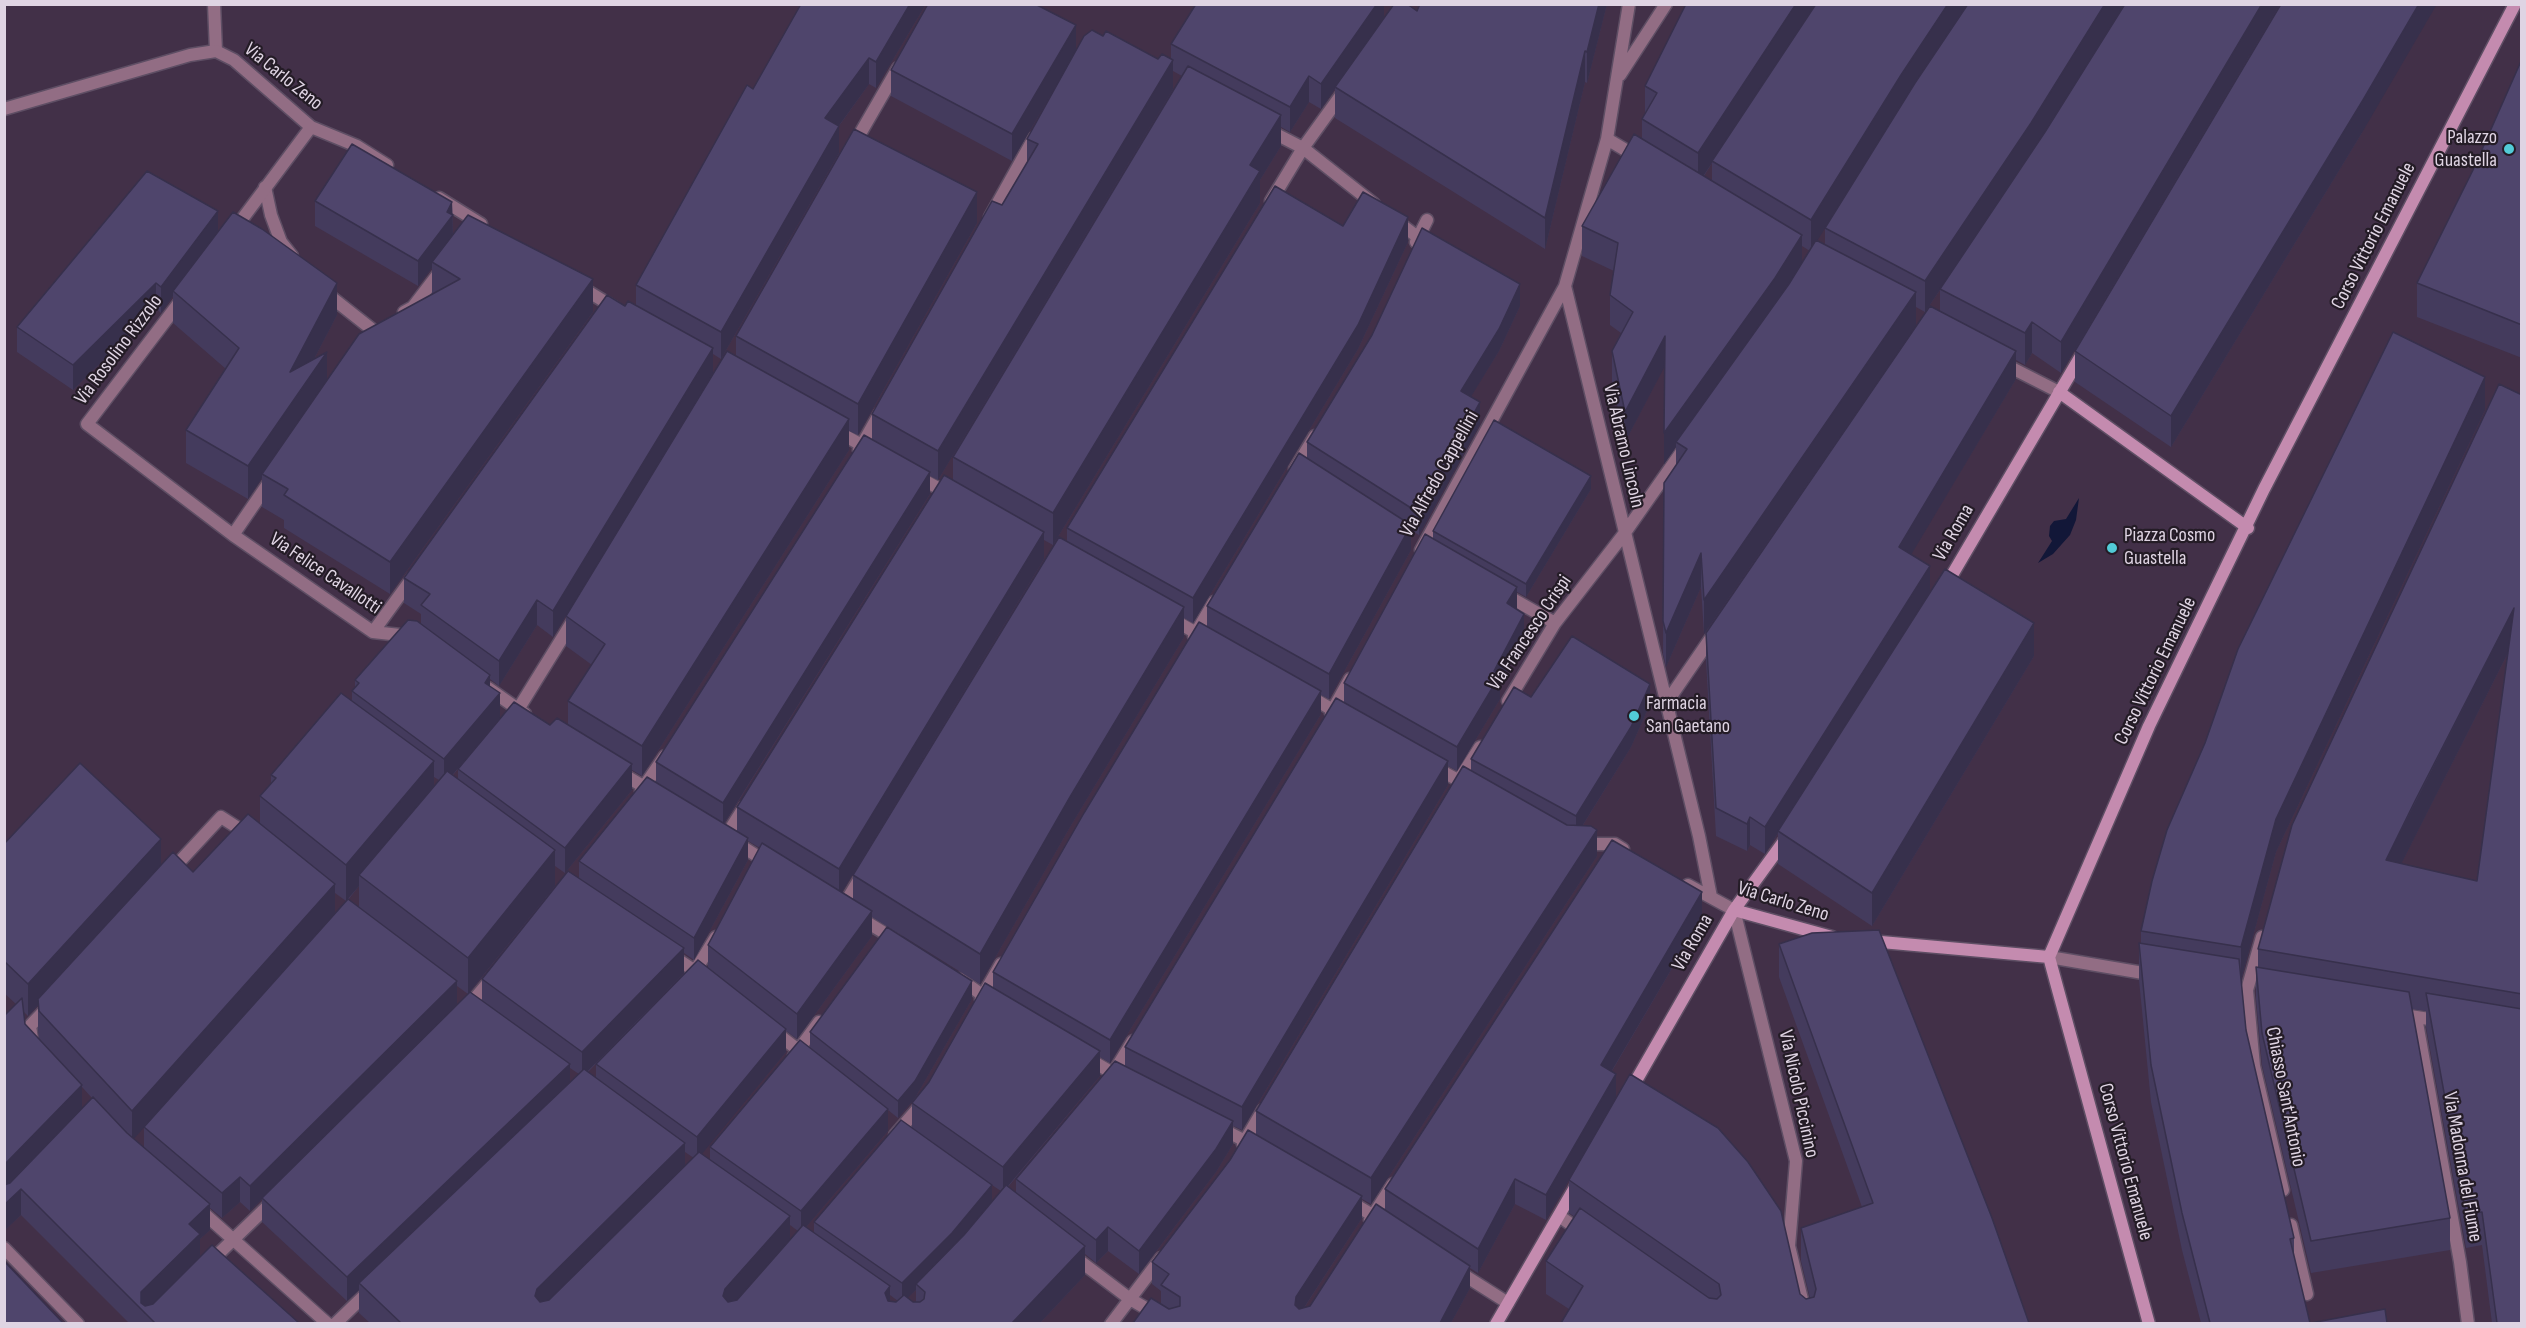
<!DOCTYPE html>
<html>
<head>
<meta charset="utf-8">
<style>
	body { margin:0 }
	#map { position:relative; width:2526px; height:1328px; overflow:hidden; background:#423048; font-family:"Sofia Sans Condensed",sans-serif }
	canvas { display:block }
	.frame { position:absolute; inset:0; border:6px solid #dfd4e3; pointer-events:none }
</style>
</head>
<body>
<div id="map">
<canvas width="2526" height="1328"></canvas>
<div class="frame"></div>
</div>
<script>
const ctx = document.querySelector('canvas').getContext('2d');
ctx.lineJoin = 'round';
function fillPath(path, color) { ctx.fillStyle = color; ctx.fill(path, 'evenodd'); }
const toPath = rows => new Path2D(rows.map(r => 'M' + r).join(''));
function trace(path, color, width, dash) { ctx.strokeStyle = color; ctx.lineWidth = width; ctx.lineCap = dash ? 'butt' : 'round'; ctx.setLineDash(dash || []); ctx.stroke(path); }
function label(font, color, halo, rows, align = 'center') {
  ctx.font = font + ' "Sofia Sans Condensed",sans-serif'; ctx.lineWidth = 4.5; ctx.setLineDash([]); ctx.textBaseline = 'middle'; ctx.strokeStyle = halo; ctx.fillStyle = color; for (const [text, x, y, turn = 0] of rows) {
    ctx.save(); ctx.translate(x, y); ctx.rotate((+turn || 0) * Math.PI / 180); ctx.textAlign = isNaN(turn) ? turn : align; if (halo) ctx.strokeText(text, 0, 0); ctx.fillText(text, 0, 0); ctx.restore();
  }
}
const water = toPath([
	[2079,498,2076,520,2070,535,2053,554,2038,563,2052,541,2049,536,2050,526,2054,521,2066,519]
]);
const lane = toPath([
	[214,4,216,51],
	[265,187,271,215,281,242,292,256],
	[326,293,374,331]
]);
const street = toPath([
	[1629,4,1607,139,1565,286,1699,836,1711,897],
	[1620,75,1666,4],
	[4,109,190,55,216,51,234,60,311,127,357,146,387,165],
	[1268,130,1303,148,1374,204],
	[1607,139,1639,158],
	[853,146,898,68],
	[439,198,481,224],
	[1271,201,1303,148,1344,91],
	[990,217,1034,138],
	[1395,220,1419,238],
	[234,230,311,127],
	[1416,242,1427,220],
	[579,286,615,308],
	[182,299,87,424,233,535,373,632,409,636],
	[404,312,413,307,442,269],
	[2002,363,2059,392],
	[835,430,872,451],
	[859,450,880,413],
	[1295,469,1315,436],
	[916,476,951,495],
	[233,535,270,481],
	[1421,550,1565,286],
	[1504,594,1555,623],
	[1170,618,1207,639],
	[373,632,413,577],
	[1194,636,1214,602],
	[488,688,525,714],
	[1309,696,1343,716],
	[1508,701,1555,623,1624,534,1685,447],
	[1665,705,1715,632],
	[1331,713,1350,679],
	[514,716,574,619],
	[1434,767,1469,786],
	[619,772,653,792],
	[1459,780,1480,747],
	[641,791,665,756],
	[726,836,745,806],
	[735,842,768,863],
	[1582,844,1615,844,1623,849],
	[170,872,221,817,249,835],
	[1688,885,1734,910,1796,1161,1789,1246,1808,1324],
	[842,908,862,875],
	[860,918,896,940],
	[2262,937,2247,990,2254,1066,2283,1190],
	[671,955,704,977],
	[2049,957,2155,975],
	[692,976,716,937],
	[960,979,992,1002],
	[981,999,1001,964],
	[466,1009,492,978],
	[2397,1014,2442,1021],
	[2416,1017,2460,1262,2468,1324],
	[775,1032,806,1056],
	[33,1046,30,1026,50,1005],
	[794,1056,819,1022],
	[1087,1058,1121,1078],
	[1112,1075,1133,1041],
	[1220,1128,1255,1146],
	[895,1135,921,1105],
	[1243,1144,1263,1110],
	[1347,1200,1384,1222],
	[199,1209,328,1324],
	[1559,1216,1582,1232],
	[1370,1220,1393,1184],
	[2291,1225,2307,1294],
	[4,1248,78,1324],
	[1072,1255,1130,1299,1173,1324],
	[208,1264,273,1201],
	[1456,1270,1508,1303],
	[335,1324,370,1290],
	[1111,1324,1161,1258]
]);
const secondary = toPath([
	[2059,392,2248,528],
	[1945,587,2082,354],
	[1734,910,1832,937],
	[1870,941,2049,957],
	[1629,1093,1734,910,1787,837],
	[1496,1324,1577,1184],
	[2149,1324,2049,957,2149,726,2264,489,2515,4]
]);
const wall = toPath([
	[926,4,876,88,869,84,839,126,839,153,721,359,713,354,713,373,553,637,537,625,499,686,490,679,490,687,500,718,453,775,458,779,458,769,550,725,568,725,568,701,592,665,566,646,566,616,736,356,736,336,977,223,858,435,849,431,849,450,642,776,632,770,632,790,565,873,555,866,555,886,469,993,482,1000,482,979,579,878,579,861,656,782,656,762,872,440,872,414,1002,205,1027,163,1027,139,1071,60,1012,161,891,96,891,70,1076,51,1103,36,1158,59,1171,58,1171,44,1377,4,1384,4,1384,18,1417,11,1607,4,1587,83,1585,82,1545,249,1335,118,1335,89,1321,109,1309,102,1290,132,1281,127,1281,146,1260,180,1260,203,1053,545,1044,540,1044,559,842,892,853,899,853,875,1067,541,1067,528,1343,226,1408,242,1358,349,1193,623,1184,618,1184,637,1070,827,980,984,872,917,872,936,797,1039,786,1031,786,1052,701,1154,710,1160,710,1147,810,1048,810,1032,972,999,915,1098,898,1118,888,1110,888,1131,806,1227,814,1233,814,1222,912,1128,912,1103,929,1082,993,988,993,972,1207,627,1207,606,1307,459,1307,442,1520,306,1499,351,1471,396,1480,424,1419,535,1411,530,1411,550,1329,699,1321,695,1321,714,1110,1063,1100,1057,1100,1076,1008,1187,1016,1194,1016,1179,1125,1066,1125,1047,1344,703,1344,683,1433,539,1433,531,1591,489,1526,597,1517,592,1517,610,1524,638,1500,683,1500,699,1457,771,1448,766,1448,785,1242,1130,1233,1126,1233,1144,1216,1172,1139,1274,1108,1251,1096,1263,1085,1254,1085,1275,1040,1323,370,1323,359,1313,359,1290,347,1301,262,1222,262,1199,250,1211,240,1202,222,1218,210,1208,210,1230,200,1239,200,1257,299,1323,129,1323,21,1215,4,1231,4,1016,16,1004,4,993,4,844,161,866,193,872,260,824,260,796,271,783,271,775,352,701,352,691,355,687,355,680,421,624,421,614,404,603,404,578,625,306,636,305,636,285,753,89],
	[1173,71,1182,76,953,457,953,480,737,807,737,832,724,824,930,494,930,476,938,480,1173,89],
	[434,777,439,780,434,787],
	[748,841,760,848,708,945,708,968,596,1064,596,1078,588,1072,684,973,684,953,694,960,748,860],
	[359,886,359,907,348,900],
	[335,893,346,901,335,913],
	[457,986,468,994,457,1005],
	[38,1005,38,1029,39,1039,25,1024,24,1012,28,1016],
	[570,1068,579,1074,570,1082],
	[82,1087,92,1098,82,1109],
	[144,1127,144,1148,133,1139],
	[685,1152,694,1158,685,1166],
	[992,1185,1001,1191,992,1201],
	[790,1225,798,1231,790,1241],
	[916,1290,916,1302,913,1302,907,1298],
	[890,1295,898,1301,896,1302,890,1301],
	[2125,4,2280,4,2061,373,2032,353,2025,365,2016,360,2016,379,1911,554,1930,591,2034,656,1872,926,1778,864,1778,833,1765,854,1750,845,1747,851,1716,836,1706,660,1706,633,1940,311,1940,290,1925,312,1916,307,1916,326,1704,634,1701,587,1666,667,1663,654,1664,483,1676,465,1676,447,1664,464,1664,367,1625,442,1612,381,1612,351,1621,333,1610,325,1610,295,1614,271,1582,256,1582,226,1642,139,1642,119,1645,114,1645,86],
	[1901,106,1825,228,1825,244,1817,240],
	[1712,163,1712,182,1704,176],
	[1802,246,1810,251,1802,263],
	[2522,59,2522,358,2417,317,2417,283,2473,170],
	[2363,131,2171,447,2075,382,2075,351],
	[315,201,452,202,453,235,593,312,390,594,284,528,284,520,262,507,262,478,248,499,186,463,186,430,226,369,173,323,173,296,161,313,156,308,73,390,17,352,17,327,218,231,337,315,314,359,327,381,432,294,432,268,418,286,315,226],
	[2522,395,2522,1323,2492,1323,2482,1245,2466,1248,2426,1027,2426,1011,2412,1009,2450,1218,2450,1250,2311,1273,2262,1065,2256,999,2256,967,2258,967,2258,949],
	[2508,653,2477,881,2401,864],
	[2485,410,2276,852,2241,980,2246,1030,2294,1238,2294,1257,2310,1323,2201,1323,2182,1250,2151,1102,2139,980,2139,943,2141,943,2141,931],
	[1531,697,1650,704,1631,747,1583,825,1597,856,1371,1204,1362,1199,1362,1218,1304,1308,1310,1306,1385,1210,1385,1189,1702,917,1612,1071,1616,1098,1546,1220,1515,1204,1478,1273,1470,1268,1470,1288,1451,1323,1133,1323,1161,1304,1161,1291,1152,1284,1152,1262,1256,1135,1256,1111,1471,771,1471,759],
	[1779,944,2029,1323,1569,1309,1546,1294,1546,1261,1575,1217,1569,1213,1569,1180,1800,1294,1806,1299,1810,1298,1801,1261,1801,1228,1862,1207,1779,977]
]);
const shadedWall = toPath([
	[910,4,926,4,876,88,876,62],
	[1377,4,1384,4,1384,21,1335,87,1335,89,1321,109,1321,84],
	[1599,4,1607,4,1587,83,1587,52],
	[1796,4,1817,4,1698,184,1698,153],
	[1948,4,1969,4,1901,106,1811,251,1811,220,1901,75],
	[2105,4,2125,4,2031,155,1925,312,1925,281],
	[2262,4,2280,4,2061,373,2061,342],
	[2419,4,2437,4,2363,131,2171,447,2171,416],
	[1076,25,1076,52,1012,161,1012,134],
	[1585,51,1585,82,1545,249,1545,218],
	[869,58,869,84,825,145,825,118],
	[1173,60,1173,89,938,480,938,451],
	[1309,76,1309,102,1290,132,1290,107],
	[1281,115,1281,146,1260,180,1260,203,1053,545,1053,513,1250,165],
	[839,126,839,153,721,359,721,332],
	[977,192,977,223,858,435,858,404],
	[452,202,453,240,432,262,432,268,418,286,418,261],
	[218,211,218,237,173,291,173,296,161,313,161,287],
	[1408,217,1408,242,1358,349,1193,623,1193,598],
	[1802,235,1802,265,1676,442,1676,447,1664,464,1664,433],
	[593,279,593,312,390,594,390,562],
	[156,283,156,308,73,390,73,365],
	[337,283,337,315,290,405,290,372],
	[1520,284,1520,306,1499,351,1461,413,1461,391],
	[1916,292,1916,326,1704,634,1704,600],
	[2032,322,2032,353,2025,365,2025,333],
	[1665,336,1665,366,1625,442,1625,412],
	[713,348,713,373,553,637,553,611],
	[2016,351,2016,379,1899,575,1899,547],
	[327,352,327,385,262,474,262,478,248,499,248,466],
	[2485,377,2485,410,2276,852,2241,980,2241,947,2276,819],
	[1480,402,1480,424,1419,535,1419,513],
	[849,419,849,450,642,776,642,746],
	[930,472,930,494,723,825,723,803],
	[1591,476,1591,489,1526,597,1526,584],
	[1411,525,1411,550,1329,699,1329,674],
	[1044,532,1044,559,839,897,839,869],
	[1701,553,1701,587,1666,667,1666,633],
	[1930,566,1930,594,1778,831,1778,833,1765,854,1765,827],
	[1517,587,1517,611,1507,603],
	[537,600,537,625,499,686,499,661],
	[1184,607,1184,637,1070,827,980,984,980,954,1070,797],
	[2514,608,2514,641,2386,894,2386,860],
	[1524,614,1524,638,1500,683,1500,699,1457,771,1457,747,1494,671],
	[2034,623,2034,656,1872,926,1872,893],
	[490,675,490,700,485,683],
	[1650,684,1650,704,1631,747,1576,836,1576,816],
	[1321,691,1321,714,1110,1063,1110,1040],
	[500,693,500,718,444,785,444,759],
	[434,761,434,797,359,875,359,886,346,901,346,865],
	[1448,761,1448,785,1242,1130,1242,1107],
	[632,764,632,790,565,873,565,848],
	[1750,817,1750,845,1747,851,1747,824],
	[1597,830,1597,856,1371,1204,1371,1178],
	[748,838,748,860,694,960,694,938],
	[161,839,161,871,28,1016,28,984],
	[555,850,555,886,468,994,468,958],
	[335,884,335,914,132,1141,132,1111],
	[1702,892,1702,917,1601,1089,1601,1065],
	[872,911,872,936,797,1039,797,1014],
	[684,948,684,973,582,1077,582,1052],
	[457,981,457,1006,250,1211,250,1186],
	[972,981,972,999,915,1098,898,1118,898,1101],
	[786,1029,786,1052,697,1160,697,1137],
	[1100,1051,1100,1076,1003,1192,1003,1167],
	[570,1064,570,1089,359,1283,359,1290,347,1301,347,1277],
	[1616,1074,1616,1098,1546,1220,1546,1195],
	[82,1085,82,1111,4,1191,4,1165],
	[888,1109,888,1131,801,1233,801,1211],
	[1233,1121,1233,1144,1216,1172,1139,1274,1139,1251],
	[685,1143,685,1172,537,1318,535,1296,537,1289],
	[240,1177,240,1202,222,1218,222,1193],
	[1515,1179,1515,1204,1478,1273,1478,1249],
	[992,1185,992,1205,952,1253,916,1284,916,1290,902,1303,902,1283],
	[21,1189,21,1215,4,1231,4,1205],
	[1362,1196,1362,1218,1296,1320,1295,1323,1296,1297],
	[210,1204,210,1230,200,1239,200,1260,145,1314,141,1309,141,1292,189,1224],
	[790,1216,790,1245,724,1323,723,1296,725,1289],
	[1108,1227,1108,1251,1096,1263,1096,1240],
	[1085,1246,1085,1275,1040,1323,1012,1323],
	[1470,1266,1470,1288,1451,1323,1440,1323],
	[890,1286,890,1315,885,1293]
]);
const building = toPath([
	[801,4,910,4,876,62,869,58,825,118,839,126,721,332,636,285,747,85,753,89,801,4],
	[928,4,1035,4,1076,25,1012,134,891,70,928,4],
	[1196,4,1377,4,1321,84,1309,76,1290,107,1171,44,1196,4],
	[1394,4,1407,4,1417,11,1420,4,1599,4,1587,52,1585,51,1545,218,1335,87,1394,4],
	[1686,4,1796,4,1698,153,1642,119,1657,93,1645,86,1686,4],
	[1816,4,1948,4,1901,75,1811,220,1712,161,1816,4],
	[1968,4,2105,4,2031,123,1925,281,1825,228,1915,83,1968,4],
	[2125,4,2262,4,2061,342,2032,322,2025,333,1940,289,2045,132,2125,4],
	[2281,4,2419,4,2363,100,2171,416,2075,351,2281,4],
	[1092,30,1103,36,1106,31,1158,59,1162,54,1173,60,938,451,872,414,992,201,1002,205,1038,144,1027,139,1084,36,1092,30],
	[2522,59,2522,325,2417,283,2473,170,2522,59],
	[1188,66,1281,115,1250,165,1260,171,1053,513,953,457,1188,66],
	[854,129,977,192,858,404,736,336,854,129],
	[1634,134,1802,235,1775,278,1664,433,1665,336,1625,412,1612,351,1633,312,1610,295,1618,243,1582,226,1634,134],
	[352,144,452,202,447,212,453,215,418,261,315,201,352,144],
	[147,171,218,211,161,287,156,283,73,365,17,327,147,171],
	[1275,186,1343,226,1363,192,1408,217,1358,325,1193,598,1067,528,1275,186],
	[233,212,262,229,337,283,290,372,327,352,248,466,186,430,239,348,173,291,233,212],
	[468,215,593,279,390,562,284,495,288,489,262,474,359,334,460,279,432,262,468,215],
	[1422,228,1520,284,1499,329,1461,391,1480,402,1419,513,1307,442,1372,335,1422,228],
	[1816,240,1916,292,1704,600,1701,553,1666,633,1663,621,1664,483,1687,449,1676,442,1789,284,1816,240],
	[607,295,625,306,628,301,713,348,553,611,537,600,499,661,421,605,430,594,404,578,607,295],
	[1930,306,2016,351,1899,547,1930,566,1765,827,1750,817,1747,824,1716,808,1706,633,1930,306],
	[2393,332,2485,377,2276,819,2241,947,2141,931,2152,881,2167,830,2205,743,2238,649,2393,332],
	[727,351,849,419,642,746,568,701,605,644,566,616,727,351],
	[2499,384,2522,395,2522,994,2258,949,2292,825,2499,384],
	[2514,608,2477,881,2386,860,2415,801,2514,608],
	[1494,420,1591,476,1526,584,1433,531,1494,420],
	[864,435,930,472,723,803,656,762,864,435],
	[1299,453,1411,525,1329,674,1207,606,1299,453],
	[944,475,1044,532,839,869,737,807,944,475],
	[1425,534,1517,587,1507,603,1524,614,1494,671,1500,675,1457,747,1344,683,1425,534],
	[1059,537,1184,607,1070,797,980,954,853,875,1059,537],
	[1945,569,2034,623,1872,893,1778,831,1945,569],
	[408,620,417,621,490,675,485,683,500,693,444,759,352,691,359,683,355,680,408,620],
	[1199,622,1321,691,1110,1040,993,972,1084,813,1199,622],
	[1572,636,1650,684,1631,727,1576,816,1471,759,1514,687,1531,697,1572,636],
	[341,693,434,761,346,865,260,796,276,778,271,775,341,693],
	[1336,698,1448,761,1242,1107,1125,1047,1336,698],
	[514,702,550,725,557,718,632,764,565,848,458,769,514,702],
	[80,763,161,839,28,984,4,961,4,844,80,763],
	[1463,766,1567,825,1591,826,1597,830,1371,1178,1256,1111,1463,766],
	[447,771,555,850,468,958,359,875,447,771],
	[647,777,748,838,694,938,579,861,647,777],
	[248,814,335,884,132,1111,39,1011,38,999,173,852,193,872,248,814],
	[1612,840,1702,892,1601,1065,1616,1074,1546,1195,1515,1179,1478,1249,1385,1189,1612,840],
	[762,843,872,911,797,1014,708,945,762,843],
	[568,871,684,948,582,1052,482,979,568,871],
	[348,899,457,981,250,1186,240,1177,222,1193,144,1127,348,899],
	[887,927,972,981,915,1081,898,1101,810,1032,887,927],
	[1879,930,1992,1218,2029,1323,1561,1323,1583,1286,1546,1261,1580,1208,1709,1298,1717,1299,1721,1295,1719,1284,1569,1180,1630,1074,1718,1128,1748,1162,1781,1211,1800,1294,1806,1299,1814,1297,1816,1289,1801,1228,1873,1203,1779,944,1812,933,1879,930],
	[2139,943,2239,959,2246,1030,2294,1238,2290,1239,2310,1323,2210,1323,2182,1213,2151,1065,2139,943],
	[698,960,786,1029,697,1137,596,1064,698,960],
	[2256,967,2409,992,2450,1218,2311,1241,2262,1033,2256,967],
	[985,983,1100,1051,1003,1167,912,1103,929,1082,985,983],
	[470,992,570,1064,347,1277,262,1198,470,992],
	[2426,993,2522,1009,2522,1323,2497,1323,2482,1212,2466,1214,2426,993],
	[22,998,25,1024,82,1085,4,1165,4,1016,22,998],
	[800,1040,888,1109,801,1211,710,1147,800,1040],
	[1115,1061,1233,1121,1216,1149,1139,1251,1108,1227,1096,1240,1016,1179,1115,1061],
	[584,1069,685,1143,537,1289,535,1296,540,1302,549,1300,699,1152,790,1216,725,1289,723,1296,728,1302,737,1300,803,1225,890,1286,885,1293,888,1301,896,1302,904,1295,913,1302,920,1302,924,1299,925,1292,916,1284,964,1235,1006,1185,1085,1246,1012,1323,401,1323,359,1283,584,1069],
	[93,1097,127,1133,210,1204,189,1224,200,1234,141,1292,141,1303,145,1306,153,1304,212,1245,299,1323,155,1323,21,1189,4,1205,4,1185,10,1183,93,1097],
	[901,1120,992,1185,952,1233,902,1283,814,1222,901,1120],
	[1248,1130,1362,1196,1296,1297,1295,1305,1299,1309,1310,1306,1376,1204,1470,1266,1440,1323,1133,1323,1151,1298,1169,1309,1180,1306,1180,1297,1161,1285,1169,1274,1152,1262,1230,1160,1248,1130],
	[4,1261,63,1323,4,1323,4,1261],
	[2385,1309,2387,1323,2311,1323,2385,1309]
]);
const markers = [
	[2509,149,6,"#52cbd7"],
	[2112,548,6,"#52cbd7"],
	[1634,716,6,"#52cbd7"]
];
const streetNames = [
	["Via Carlo Zeno",283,77,39],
	["Corso Vittorio Emanuele",2374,236,-63],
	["Via Rosolino Rizzolo",119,350,-53],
	["Via Abramo Lincoln",1623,446,77],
	["Via Alfredo Cappellini",1440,474,-61],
	["Via Roma",1954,533,-60],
	["Via Felice Cavallotti",325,574,34],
	["Via Francesco Crispi",1530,633,-56],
	["Corso Vittorio Emanuele",2156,671,-64],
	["Via Carlo Zeno",1783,902,17],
	["Via Roma",1693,943,-60],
	["Via Nicolò Piccinino",1798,1094,78],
	["Chiasso Sant'Antonio",2285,1097,79],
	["Corso Vittorio Emanuele",2125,1162,75],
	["Via Madonna del Fiume",2462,1167,80]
];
const poiNames = [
	["Palazzo",2497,138,"right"],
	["Guastella",2497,161,"right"],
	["Piazza Cosmo",2124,536],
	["Guastella",2124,559],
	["Farmacia",1646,704],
	["San Gaetano",1646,727]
];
fillPath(water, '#121738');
trace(lane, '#5e4e64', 15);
trace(street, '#5e4e64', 15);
trace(secondary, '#5e4e64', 15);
trace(lane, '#926d84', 12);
trace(street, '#926d84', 12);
trace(secondary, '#c48baf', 12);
fillPath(wall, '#443b5d');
fillPath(shadedWall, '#37304c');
fillPath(building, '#4f456c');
trace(building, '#37304c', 1.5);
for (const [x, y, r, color] of markers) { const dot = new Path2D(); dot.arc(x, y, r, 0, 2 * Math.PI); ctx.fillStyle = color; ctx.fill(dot); trace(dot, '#241c26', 2); }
label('20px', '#dfd4e3', '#241c26', streetNames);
label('20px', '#dfd4e3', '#241c26', poiNames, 'left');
</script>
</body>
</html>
